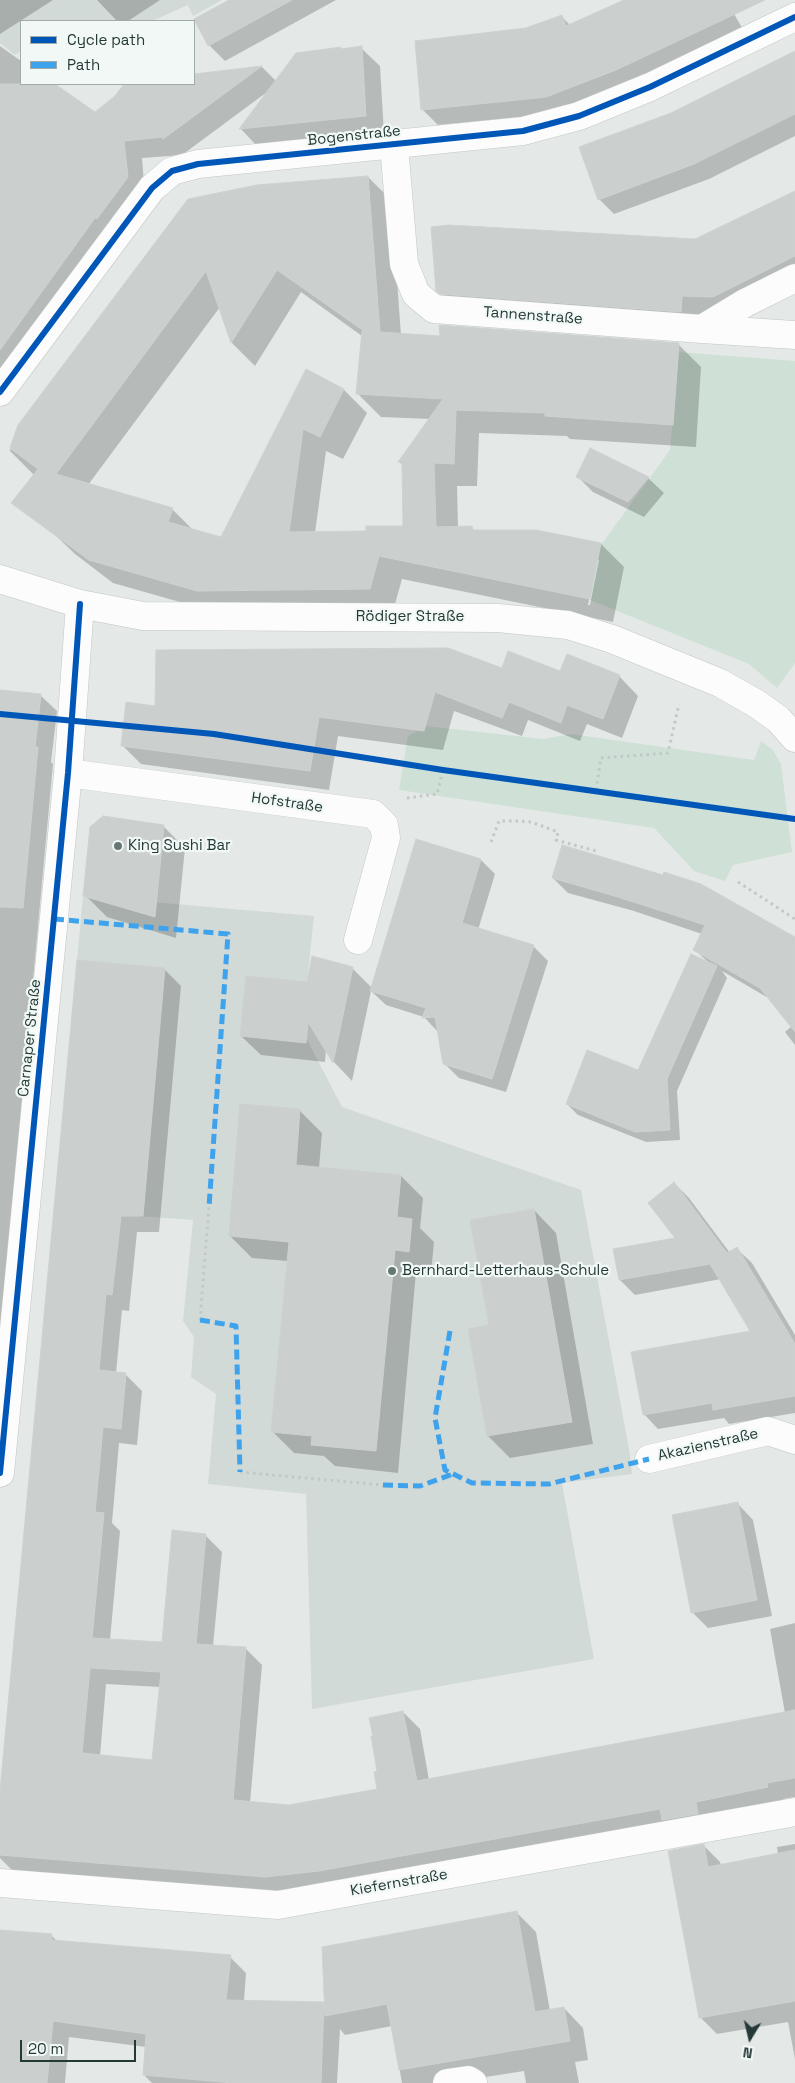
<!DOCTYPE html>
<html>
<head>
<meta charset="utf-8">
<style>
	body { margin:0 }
	#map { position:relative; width:795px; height:2083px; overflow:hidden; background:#e4e9e7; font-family:"Space Grotesk",sans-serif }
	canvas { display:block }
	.legend { position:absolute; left:20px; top:20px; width:175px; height:65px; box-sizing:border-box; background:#f2f8f6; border:1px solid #a0acaa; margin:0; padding:6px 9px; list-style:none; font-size:15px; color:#243a37 }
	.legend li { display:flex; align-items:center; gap:10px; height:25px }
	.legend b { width:25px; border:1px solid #a0acaa }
	.north { position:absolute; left:725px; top:2013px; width:50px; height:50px; -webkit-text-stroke:4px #f2f8f6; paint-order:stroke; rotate:189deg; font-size:14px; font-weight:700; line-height:20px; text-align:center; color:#243a37 }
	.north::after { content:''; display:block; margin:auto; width:18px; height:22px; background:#243a37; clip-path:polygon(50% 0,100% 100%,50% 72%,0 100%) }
	.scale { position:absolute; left:20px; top:2040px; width:116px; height:22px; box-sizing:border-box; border:2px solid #243a37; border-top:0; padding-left:6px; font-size:15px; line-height:18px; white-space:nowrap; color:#243a37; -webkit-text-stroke:4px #f2f8f6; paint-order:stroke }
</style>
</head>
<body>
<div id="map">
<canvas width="795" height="2083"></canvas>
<ul class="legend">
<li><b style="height:6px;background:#0057b8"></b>Cycle path</li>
<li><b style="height:6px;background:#3ea3ec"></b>Path</li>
</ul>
<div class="north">N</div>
<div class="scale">20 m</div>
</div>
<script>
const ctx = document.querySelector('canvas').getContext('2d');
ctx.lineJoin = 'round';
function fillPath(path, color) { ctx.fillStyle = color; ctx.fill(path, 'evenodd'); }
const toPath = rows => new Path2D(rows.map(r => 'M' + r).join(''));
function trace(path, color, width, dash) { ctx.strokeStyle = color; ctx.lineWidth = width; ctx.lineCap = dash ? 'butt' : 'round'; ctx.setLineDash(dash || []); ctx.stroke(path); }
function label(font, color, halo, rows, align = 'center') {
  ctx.font = font + ' "Space Grotesk",sans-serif'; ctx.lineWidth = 4.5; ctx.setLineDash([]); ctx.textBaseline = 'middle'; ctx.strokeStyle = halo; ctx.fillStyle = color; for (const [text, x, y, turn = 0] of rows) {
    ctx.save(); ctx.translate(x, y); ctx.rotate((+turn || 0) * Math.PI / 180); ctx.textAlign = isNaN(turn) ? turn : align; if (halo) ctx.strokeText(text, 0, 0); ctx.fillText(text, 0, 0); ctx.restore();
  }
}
const built = toPath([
	[0,0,222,0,193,16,188,5,152,21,21,21,21,51,15,55,0,43],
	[83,896,314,916,302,1030,342,1107,581,1190,629,1449,632,1474,562,1483,594,1659,312,1709,306,1494,208,1484,216,1394,191,1377,194,1337,183,1321,193,1220,54,1210]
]);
const green = toPath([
	[679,352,795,361,795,663,777,688,749,664,590,600,601,545,670,450],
	[426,726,543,739,571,734,754,760,761,741,773,750,781,764,792,852,733,865,725,881,694,871,654,828,399,790,408,736]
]);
const shadow = toPath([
	[0,0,53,0,0,34],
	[97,0,160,0,128,21,117,21],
	[231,0,336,0,225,61,209,45],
	[627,0,726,0,745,33,563,113,438,125,422,109,562,17,571,26],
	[0,46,21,61,21,84,53,84,95,114,116,96,125,84,194,84,194,75,262,67,276,81,342,50,361,48,380,66,384,134,258,147,241,129,267,92,182,155,142,158,145,196,0,380],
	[795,57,795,136,709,179,614,214,599,199,672,114],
	[368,177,391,200,401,335,678,344,701,367,696,447,570,439,567,436,479,433,477,486,457,486,458,528,472,528,476,532,601,544,624,567,613,622,402,579,393,611,222,614,113,583,75,554,51,531,60,480,33,474,10,451,19,426,189,200],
	[301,292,362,336,358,394,381,417,430,419,399,462,403,465,404,527,367,532,315,533,326,451,343,459,367,413,344,390,307,371,221,538,193,530,172,509,88,485,220,307,232,343,255,366],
	[597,560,599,560,590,605,588,605],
	[795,192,795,283,731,315,700,313,698,329,456,309,438,290,695,240],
	[590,450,648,478,664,493,644,517,593,492,578,477],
	[502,670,619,676,638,696,622,738,587,724,580,741,528,720,522,736,454,711,443,750,338,736,329,790,141,764,122,745,157,707],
	[0,691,40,695,57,711,51,762,53,764,0,1337],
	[163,826,185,848,176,938,107,917,85,895],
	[481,860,495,874,478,930,533,946,548,961,506,1092,459,1078,444,1063,438,1032,424,1017,386,1005,371,991,352,1081,334,1062,326,1050,325,1062,261,1055,241,1036,308,984,352,968,372,988],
	[553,878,795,939,795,1045,785,1032,792,1026,770,999,722,971,727,978,677,1091,680,1140,646,1142,578,1115,567,1104,639,1072,709,963,695,950,702,934,634,911,568,893],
	[165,970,181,986,159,1232,137,1232,129,1311,122,1310,116,1373,125,1374,142,1391,137,1445,119,1443,112,1523,120,1531,110,1640,163,1643,205,1535,222,1552,213,1646,245,1648,262,1665,250,1803,289,1806,379,1790,378,1772,403,1712,420,1729,429,1780,785,1713,770,1629,795,1623,795,1797,783,1799,784,1804,282,1893,13,1871,0,1858,0,1814],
	[106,1684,160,1687,154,1761,100,1756],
	[300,1111,322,1133,319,1168,401,1176,423,1198,420,1228,434,1242,431,1273,416,1272,398,1473,335,1466,324,1456,294,1453,272,1431,288,1261,252,1258,230,1236],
	[674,1183,689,1198,730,1253,737,1249,752,1263,795,1335,795,1413,729,1424,724,1418,658,1429,644,1414,752,1331,721,1279,635,1295,620,1280,615,1250,677,1239],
	[534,1210,556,1233,593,1444,510,1458,488,1436,490,1326],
	[738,1504,753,1520,772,1616,708,1628,692,1612],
	[795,1844,795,2059,788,2022,717,2034,700,2017,704,1846,720,1862,721,1866,778,1855,777,1847],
	[517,1913,536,1932,550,2011,564,2008,583,2028,588,2060,575,2062,579,2083,526,2083,524,2071,473,2079,474,2083,402,2083,392,2026,345,2035,340,2029,337,2083,152,2083,144,2075,146,2047,69,2037,65,2083,0,2083,0,1931,52,1936,58,1942,230,1957,246,1973,244,2001,324,2003,326,2005]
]);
const building = toPath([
	[229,0,292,0,208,46,194,19,229,0],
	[624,0,765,0,616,70,546,97,421,110,415,41,526,28,562,15,566,26,624,0],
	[362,46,366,116,239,129,296,53,341,47,341,49,362,46],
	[795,51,795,114,694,164,598,200,579,147,671,113,795,51],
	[262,66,163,139,161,133,162,137,124,141,128,177,97,219,95,218,0,350,0,84,55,84,95,112,115,96,124,84,194,84,194,74,262,66],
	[368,176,380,332,440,336,439,325,679,343,673,425,545,416,545,413,456,410,454,464,434,463,436,527,472,526,473,530,536,530,601,543,590,599,379,556,370,589,197,591,89,560,11,503,38,469,10,448,18,425,188,199,257,185,368,176],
	[277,270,364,331,362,331,356,394,443,399,398,462,402,462,403,526,366,526,366,531,289,532,303,429,320,437,344,389,306,369,221,537,168,522,173,508,56,474,206,271,231,343,277,270],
	[795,191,795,256,713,297,682,296,681,312,440,294,436,291,431,227,449,225,695,239,795,191],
	[590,448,649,477,628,502,576,477,590,448],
	[448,648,502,668,508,651,560,671,567,654,620,675,603,719,567,705,561,723,509,702,502,718,435,692,424,731,319,717,310,771,121,746,126,702,155,706,156,650,448,648],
	[0,690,41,694,35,747,38,747,23,908,0,907,0,690],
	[103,816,164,825,155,917,83,896,90,827,103,816],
	[416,839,481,859,462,923,534,945,492,1079,443,1064,435,1017,422,1018,426,1008,370,991,416,839],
	[562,845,663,875,664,872,701,884,795,937,795,1032,760,988,693,950,705,925,618,897,552,878,562,845],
	[691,954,717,966,667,1079,670,1130,635,1132,566,1104,587,1050,638,1070,691,954],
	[312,956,353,967,333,1063,308,1022,306,1043,240,1036,246,976,307,982,312,956],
	[77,960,165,968,143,1216,121,1216,112,1295,106,1294,99,1370,126,1373,121,1429,103,1427,95,1512,104,1513,92,1638,162,1642,172,1530,206,1534,196,1644,246,1647,233,1800,289,1805,377,1789,374,1772,377,1771,371,1736,373,1736,369,1718,403,1711,417,1781,795,1710,795,1778,767,1783,768,1787,696,1802,698,1814,662,1820,660,1809,319,1871,265,1877,0,1855,0,1791,77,960],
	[90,1668,161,1672,152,1760,82,1753,90,1668],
	[240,1104,300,1109,296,1165,401,1175,397,1217,412,1219,409,1252,395,1250,376,1451,311,1445,312,1436,271,1432,289,1242,229,1236,240,1104],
	[674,1182,727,1253,737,1247,795,1344,795,1396,713,1410,712,1403,643,1415,631,1352,750,1331,710,1264,619,1280,613,1249,675,1238,648,1203,674,1182],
	[534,1209,572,1422,487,1436,468,1329,489,1325,470,1220,534,1209],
	[738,1502,757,1600,691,1613,672,1515,738,1502],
	[704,1844,708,1867,795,1850,795,2001,699,2018,668,1851,704,1844],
	[517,1911,535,2012,564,2007,570,2041,399,2070,387,2004,325,2016,322,1947,517,1911],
	[0,1930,52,1934,52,1940,231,1955,226,2000,324,2002,321,2083,233,2083,143,2075,146,2034,53,2021,47,2083,0,2083,0,1930]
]);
const path = toPath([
	[596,790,601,758,668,753,679,704],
	[407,798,437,794,443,770],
	[491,842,499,821,517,821,531,822,558,832,556,840,596,851],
	[738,882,795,919],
	[200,1320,209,1207],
	[240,1472,383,1485]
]);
const minor = toPath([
	[394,145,404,264,416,294,434,309,702,329,745,303,795,278],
	[702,329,795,335],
	[0,392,152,188,172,171,198,164,523,131,579,116,650,87,795,17],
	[0,579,80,604,143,616,498,618,568,625,612,639,720,683,757,704,778,719,795,738],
	[68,773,373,814,384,825,386,838,358,940],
	[649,1459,768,1431,795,1440],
	[0,1473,68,773,80,604],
	[0,1883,278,1905,795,1812],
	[447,2083,468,2080,473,2083]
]);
const quiet = toPath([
	[54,919,228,934,209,1207],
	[200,1320,236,1326,240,1472],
	[450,1331,435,1418,445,1470,472,1483,549,1484,649,1459],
	[383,1485,420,1486,453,1474]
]);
const cycleway = toPath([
	[0,392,152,188,172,171,198,164,523,131,579,116,650,87,795,17],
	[0,714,214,734,443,770,795,819],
	[0,1473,68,773,80,604]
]);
const markers = [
	[118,846,5,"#677775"],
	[392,1271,5,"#677775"]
];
const streetNames = [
	["Bogenstraße",354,136,-6],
	["Tannenstraße",533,316,4],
	["Rödiger Straße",410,617],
	["Hofstraße",287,803,8],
	["Carnaper Straße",30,1038,-84],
	["Akazienstraße",708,1445,-13],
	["Kiefernstraße",399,1883,-10]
];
const poiNames = [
	["King Sushi Bar",128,846],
	["Bernhard-Letterhaus-Schule",402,1271]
];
fillPath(built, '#d2dad7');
fillPath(green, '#cfe1d6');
fillPath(shadow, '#0003');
fillPath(building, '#cbd0ce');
trace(building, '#cdd2d0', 1);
trace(minor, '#c1c6c4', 29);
trace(path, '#c1c9c7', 3, [2.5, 4]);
trace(minor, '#fbfcfb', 28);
trace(quiet, '#3ea3ec', 5, [10, 5]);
trace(cycleway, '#0057b8', 6);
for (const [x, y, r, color] of markers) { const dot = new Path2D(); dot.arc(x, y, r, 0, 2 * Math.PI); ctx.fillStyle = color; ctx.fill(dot); trace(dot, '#f2f8f6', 2); }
label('15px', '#243a37', '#f2f8f6', streetNames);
label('15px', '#243a37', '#f2f8f6', poiNames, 'left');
</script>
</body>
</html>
